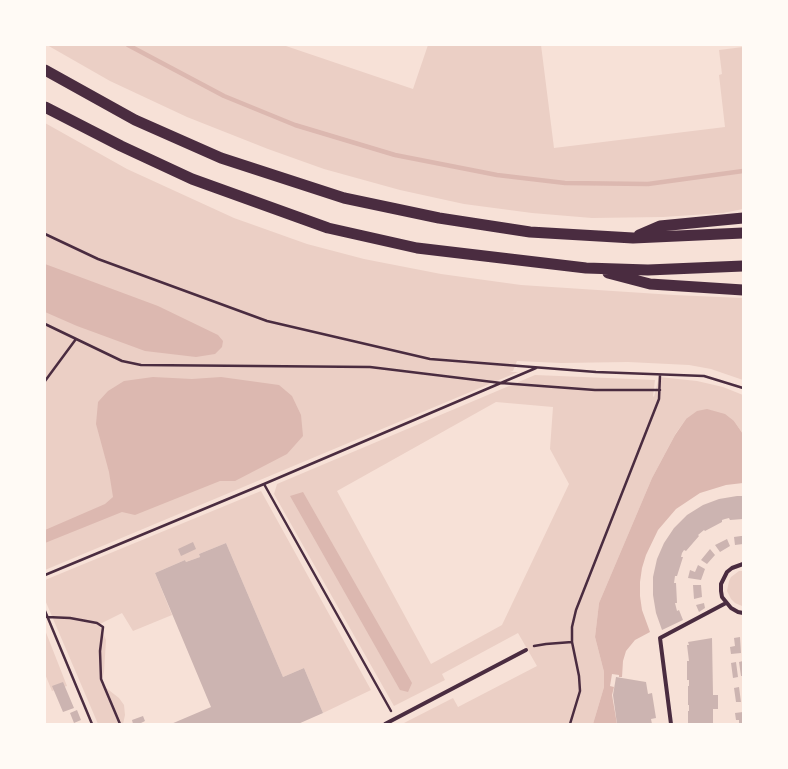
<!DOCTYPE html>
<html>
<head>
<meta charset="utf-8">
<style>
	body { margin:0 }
	#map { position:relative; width:788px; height:769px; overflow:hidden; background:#f7e1d7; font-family:Rubik,sans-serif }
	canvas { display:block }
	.frame { position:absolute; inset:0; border:46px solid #fffaf5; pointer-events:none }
</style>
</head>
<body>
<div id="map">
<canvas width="788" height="769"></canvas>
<div class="frame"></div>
</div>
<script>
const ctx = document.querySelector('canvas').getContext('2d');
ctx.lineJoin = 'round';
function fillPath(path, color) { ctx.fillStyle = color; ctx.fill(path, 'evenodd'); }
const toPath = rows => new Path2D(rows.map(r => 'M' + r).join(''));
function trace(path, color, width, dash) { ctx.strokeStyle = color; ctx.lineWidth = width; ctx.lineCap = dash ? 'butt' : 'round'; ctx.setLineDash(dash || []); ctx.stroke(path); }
const green = toPath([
	[47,45,283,45,413,89,428,45,541,45,554,148,725,127,719,75,722,74,719,50,743,47,743,209,723,213,663,217,592,218,532,213,464,204,400,190,324,169,268,149,187,117,110,81],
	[45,123,127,169,234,218,307,244,364,259,441,274,521,285,674,295,743,298,743,380,711,369,689,365,628,362,561,363,517,361,513,371,510,372,518,372,45,570],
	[535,375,655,380,653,396,654,397,659,377,697,381,723,387,743,395,743,434,734,421,686,419,676,433,652,478,599,603,595,637,604,672,604,687,593,724,402,724,453,698,458,707,537,666,518,633,442,674,445,680,394,706,274,494,277,484],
	[496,402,553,407,550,449,569,484,502,625,431,664,337,491],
	[261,491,371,690,323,713,304,668,283,677,226,543,199,554,200,557,186,562,185,560,155,573,172,615,133,631,122,613,98,625,101,628,106,640,104,672,101,684,119,698,124,705,125,715,123,724,98,724,45,600,45,580],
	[739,571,743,571,742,606,735,603,731,599,727,591,729,581,731,577],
	[45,630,67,686,52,691,45,674]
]);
const water = toPath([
	[45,264,158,306,218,335,223,341,222,347,215,354,196,357,145,351,77,326,45,312],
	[153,377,192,379,221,377,279,385,292,396,301,415,303,436,287,454,235,481,220,481,135,515,122,512,45,543,45,530,105,504,113,497,109,472,96,424,98,402,108,391,124,381],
	[707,409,725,414,734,421,743,434,743,483,726,485,700,493,676,509,658,530,646,555,642,568,640,582,640,596,642,610,650,632,635,640,626,651,623,661,622,677,619,677,619,675,612,674,610,686,614,687,612,695,617,724,593,724,604,687,604,672,595,637,599,603,652,478,675,435,686,419,697,411],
	[303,492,412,683,408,692,400,690,290,496]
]);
const stream = toPath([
	[128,45,224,96,295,125,395,155,497,175,565,183,648,184,743,171]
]);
const building = toPath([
	[737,496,743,496,743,519,730,520,729,518,725,519,722,520,722,522,705,531,704,530,698,535,699,536,686,551,684,550,682,553,681,557,683,557,677,576,675,576,674,583,676,583,677,603,675,603,677,611,679,610,683,620,662,630,656,613,653,595,653,577,657,559,664,543,674,528,687,515,703,505,719,499],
	[741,536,743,536,743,544,735,545,734,537],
	[727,539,730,546,720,552,715,545],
	[193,542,196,549,181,556,178,549],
	[226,543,283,677,304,668,323,713,298,724,171,724,211,707,155,573,185,560,186,562,200,557,199,554],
	[710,549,715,555,707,564,701,560],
	[698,565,705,569,701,580,688,578,690,570,695,572],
	[693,585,701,585,702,597,694,599],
	[704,603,705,608,699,612,696,605],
	[740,637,741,653,731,654,730,647,735,646,734,638],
	[712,638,713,695,718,695,718,709,713,709,713,724,688,724,688,711,689,711,689,705,688,705,688,686,689,686,689,680,687,680,687,661,689,661,687,645,689,645,688,642],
	[743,661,743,676,741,676,739,662],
	[736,662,738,677,733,678,731,663],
	[616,677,646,682,648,694,652,693,656,718,651,719,652,724,617,724,613,695],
	[63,682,74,708,63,712,52,686],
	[739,687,741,702,736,702,734,688],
	[77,710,81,720,74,723,70,713],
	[743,712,743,724,739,724,739,720,736,720,735,713],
	[143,716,145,721,139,724,133,724,132,720]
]);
const path = toPath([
	[45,234,98,259,267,321,430,359,596,372,704,376,743,388],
	[45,324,122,361,141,365,370,367,501,383,595,390,660,390],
	[45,381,76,339],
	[264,484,391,711],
	[45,575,264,484,536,368],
	[45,611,92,724],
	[47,617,70,618,97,623,103,627,100,651,101,679,120,724],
	[534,646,546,644,572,642],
	[570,724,580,691,579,676,572,642,572,627,576,610,659,399,660,375]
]);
const minor = toPath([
	[743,564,732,568,727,572,721,584,721,591,722,597,731,608,738,612,743,613],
	[385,724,526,650],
	[671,724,660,638,726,603]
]);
const trunk = toPath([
	[45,70,135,120,221,158,344,198,439,218,530,232,633,238,743,233],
	[45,107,121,146,192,179,328,228,417,248,586,268,648,270,743,266],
	[639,235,660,226,743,218],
	[608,273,650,284,743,290]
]);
fillPath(green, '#ebcfc5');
fillPath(water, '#dcb8b0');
trace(stream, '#dcb8b0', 4.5);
fillPath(building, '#ccb4b1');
trace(path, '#4a2c40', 2.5);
trace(minor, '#4a2c40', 4);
trace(trunk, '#4a2c40', 11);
</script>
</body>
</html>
